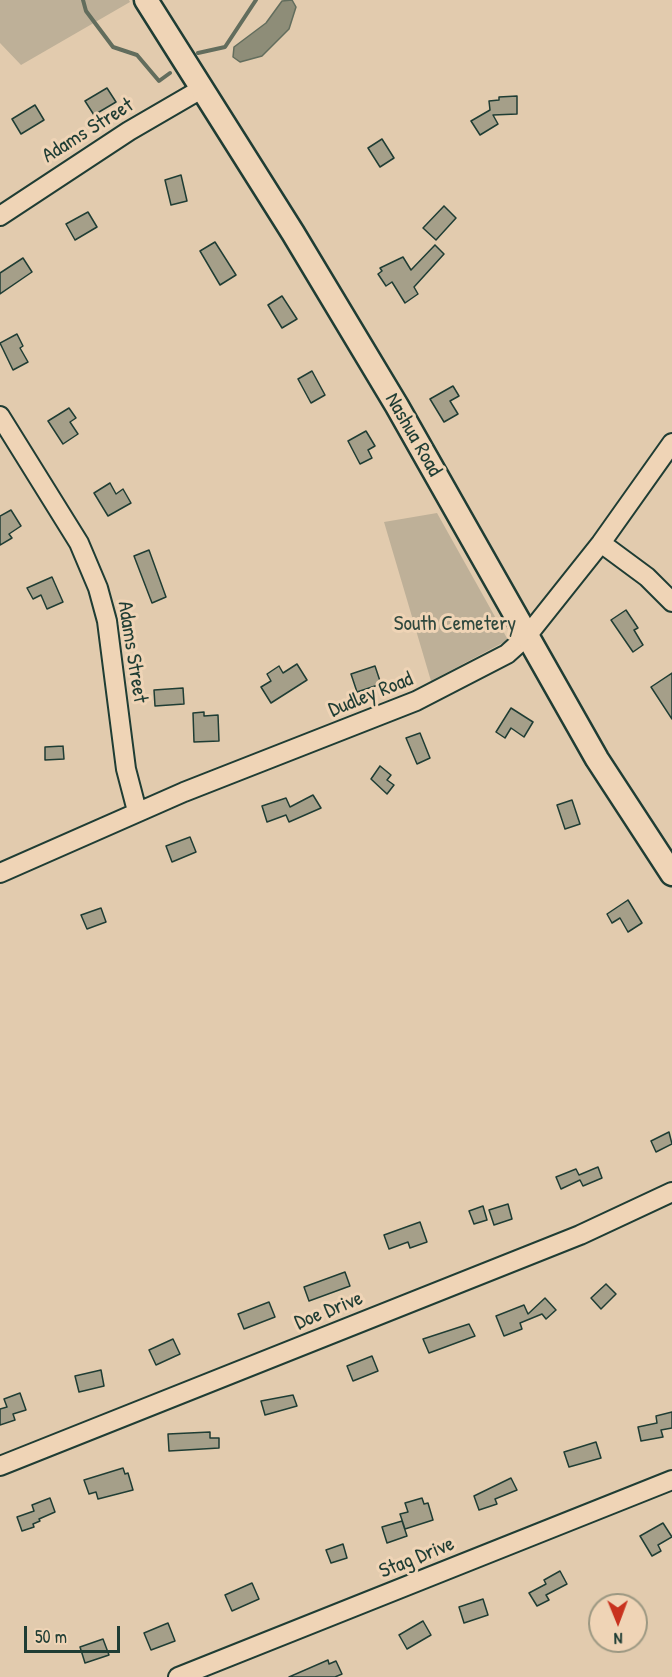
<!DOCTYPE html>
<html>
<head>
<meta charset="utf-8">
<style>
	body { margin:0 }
	#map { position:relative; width:672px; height:1677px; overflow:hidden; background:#e2cbae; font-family:"Patrick Hand",sans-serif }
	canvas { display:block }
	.north { position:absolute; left:588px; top:1593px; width:60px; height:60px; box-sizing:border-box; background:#efd4b6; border:2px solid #9c9882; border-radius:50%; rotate:179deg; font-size:16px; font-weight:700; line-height:24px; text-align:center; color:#1f3d34 }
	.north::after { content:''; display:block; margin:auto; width:21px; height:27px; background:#c8321e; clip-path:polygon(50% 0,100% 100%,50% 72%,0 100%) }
	.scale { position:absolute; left:24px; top:1626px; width:96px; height:27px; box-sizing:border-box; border:3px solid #1f3d34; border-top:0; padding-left:8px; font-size:18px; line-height:21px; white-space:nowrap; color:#1f3d34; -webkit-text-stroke:4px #efd4b6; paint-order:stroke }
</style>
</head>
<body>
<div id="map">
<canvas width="672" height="1677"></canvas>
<div class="north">N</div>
<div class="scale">50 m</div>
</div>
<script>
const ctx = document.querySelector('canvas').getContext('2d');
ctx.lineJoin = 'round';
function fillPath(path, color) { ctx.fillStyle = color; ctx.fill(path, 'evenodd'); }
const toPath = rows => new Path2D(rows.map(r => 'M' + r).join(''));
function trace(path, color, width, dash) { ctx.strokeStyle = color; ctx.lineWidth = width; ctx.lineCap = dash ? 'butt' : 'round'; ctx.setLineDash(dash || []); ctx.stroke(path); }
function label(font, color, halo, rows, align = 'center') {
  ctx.font = font + ' "Patrick Hand",sans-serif'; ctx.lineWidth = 6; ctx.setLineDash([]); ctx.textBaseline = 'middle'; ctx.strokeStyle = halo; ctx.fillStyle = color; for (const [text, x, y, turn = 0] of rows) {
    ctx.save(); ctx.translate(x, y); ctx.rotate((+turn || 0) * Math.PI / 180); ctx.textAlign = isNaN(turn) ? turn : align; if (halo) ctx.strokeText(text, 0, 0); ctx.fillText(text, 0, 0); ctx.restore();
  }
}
const green = toPath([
	[0,0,129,0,130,2,21,65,0,43],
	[437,513,508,640,431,681,384,522]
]);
const water = toPath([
	[292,0,296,7,289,29,262,56,240,62,233,57,234,47,266,23,282,1,292,0]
]);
const stream = toPath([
	[83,0,86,11,113,47,137,55,159,81,170,73],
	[198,53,225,47,256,0]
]);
const building = toPath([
	[107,88,116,102,94,115,85,101,107,88],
	[517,96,517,114,493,115,498,124,480,135,471,121,490,110,489,101,499,100,499,97,517,96],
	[35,105,44,120,21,134,12,119,35,105],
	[382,139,394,158,380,167,368,148,382,139],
	[181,175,187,201,171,205,165,180,181,175],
	[444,206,456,218,436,240,423,228,444,206],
	[88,212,97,227,75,240,66,224,88,212],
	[215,242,236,275,220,285,200,251,215,242],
	[435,245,444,254,414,287,418,294,405,303,392,282,386,286,378,274,382,271,380,268,403,257,411,270,435,245],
	[23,258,32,272,0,294,0,273,23,258],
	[282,296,297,319,282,328,268,305,282,296],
	[17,334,23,346,20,348,28,362,13,370,0,343,17,334],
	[312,371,325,395,311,403,298,379,312,371],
	[453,386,459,396,450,401,458,414,444,422,430,399,453,386],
	[69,408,76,418,70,422,78,434,63,444,48,421,69,408],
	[366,431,375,446,368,450,372,458,360,464,348,441,366,431],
	[110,483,116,494,123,489,131,503,108,516,94,493,110,483],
	[11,510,21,526,9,534,12,538,0,545,0,516,11,510],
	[149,550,166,597,152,603,134,556,149,550],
	[52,577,63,602,47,609,41,595,33,599,27,588,52,577],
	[626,610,638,628,634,630,643,645,633,652,611,620,626,610],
	[297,664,307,680,271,703,261,687,271,681,267,674,279,666,283,673,297,664],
	[375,666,381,684,357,692,351,674,375,666],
	[672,673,672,719,651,687,672,673],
	[183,688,184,704,155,706,154,690,183,688],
	[511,708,533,722,524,737,511,728,505,738,496,732,511,708],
	[204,712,204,716,218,715,219,741,194,742,193,713,204,712],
	[420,733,430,758,417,764,406,738,420,733],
	[63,746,64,759,45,760,45,747,63,746],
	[380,766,391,775,387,780,394,785,387,794,371,779,380,766],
	[313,795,321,808,289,822,286,815,267,822,262,806,286,798,290,807,313,795],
	[572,800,580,824,565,829,557,805,572,800],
	[190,837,196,852,172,862,166,846,190,837],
	[628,900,642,923,628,932,620,918,612,923,607,914,628,900],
	[101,908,106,922,87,929,81,915,101,908],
	[669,1132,672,1144,656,1152,651,1141,669,1132],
	[598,1167,602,1178,583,1186,580,1180,561,1189,556,1177,576,1169,579,1175,598,1167],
	[508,1204,512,1219,494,1225,489,1210,508,1204],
	[483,1206,487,1220,474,1224,469,1211,483,1206],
	[420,1222,427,1242,410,1248,408,1242,389,1249,384,1235,420,1222],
	[345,1272,350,1286,309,1301,304,1287,345,1272],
	[606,1284,616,1294,601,1309,591,1298,606,1284],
	[545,1298,556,1310,546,1319,542,1314,520,1323,522,1329,504,1336,496,1316,524,1305,528,1314,545,1298],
	[269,1302,275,1317,244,1329,238,1314,269,1302],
	[469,1324,475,1336,429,1353,423,1339,469,1324],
	[173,1339,180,1354,156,1365,149,1350,173,1339],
	[372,1356,378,1371,353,1381,347,1366,372,1356],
	[101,1370,104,1386,79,1392,75,1376,101,1370],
	[20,1393,26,1410,13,1414,15,1420,0,1425,0,1409,7,1407,4,1399,20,1393],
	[293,1395,297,1406,265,1415,261,1401,293,1395],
	[672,1412,672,1428,661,1430,663,1437,641,1441,638,1427,657,1423,656,1416,672,1412],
	[210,1432,210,1438,219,1438,219,1448,169,1451,168,1434,210,1432],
	[596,1442,601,1458,569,1467,564,1452,596,1442],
	[123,1468,125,1474,128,1473,133,1490,98,1499,96,1492,89,1494,84,1480,123,1468],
	[511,1478,517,1490,495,1499,497,1504,479,1510,474,1496,511,1478],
	[50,1498,55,1512,39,1519,40,1521,33,1524,34,1527,22,1531,17,1517,34,1511,32,1505,50,1498],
	[422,1498,424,1504,428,1503,433,1520,405,1529,400,1514,408,1512,405,1503,422,1498],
	[402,1521,407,1536,387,1543,382,1527,402,1521],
	[663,1523,672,1537,658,1545,661,1551,652,1556,640,1536,663,1523],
	[343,1544,347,1558,331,1563,326,1550,343,1544],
	[560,1571,567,1584,546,1595,549,1600,537,1606,529,1593,546,1584,544,1580,560,1571],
	[252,1583,259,1599,232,1611,225,1595,252,1583],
	[483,1599,488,1615,464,1623,459,1607,483,1599],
	[423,1621,431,1635,407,1649,399,1635,423,1621],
	[168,1623,175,1641,151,1650,144,1633,168,1623],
	[103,1639,109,1655,85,1663,80,1647,103,1639],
	[328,1660,329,1664,336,1661,342,1674,335,1677,289,1677,328,1660]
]);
const minor = toPath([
	[0,216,129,131,203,88],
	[0,416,79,543,98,588,107,621,126,769,137,811],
	[601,543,647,577,672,602],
	[0,873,184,792,416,701,507,654,527,636,601,543,672,443],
	[0,1466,580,1235,672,1192],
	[178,1677,672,1480]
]);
const major = toPath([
	[146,0,293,233,397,406,597,759,672,874]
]);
const streetNames = [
	["Adams Street",88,131,-32],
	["Nashua Road",413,435,60],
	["Adams Street",132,652,81],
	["Dudley Road",371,695,-22],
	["Doe Drive",329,1311,-22],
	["Stag Drive",417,1558,-22]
];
const parkNames = [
	["South Cemetery",455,624]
];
fillPath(green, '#beb098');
fillPath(water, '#8e8d78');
trace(water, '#626d5d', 1.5);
trace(stream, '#626d5d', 4);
fillPath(building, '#a59f89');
trace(building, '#1f3d34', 1.5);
trace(minor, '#1f3d34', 22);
trace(major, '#1f3d34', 27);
trace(minor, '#efd4b6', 18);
trace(major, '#efd4b6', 22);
label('21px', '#1f3d34', '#efd4b6', streetNames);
label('21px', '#2f483e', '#efd4b6', parkNames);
</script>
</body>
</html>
